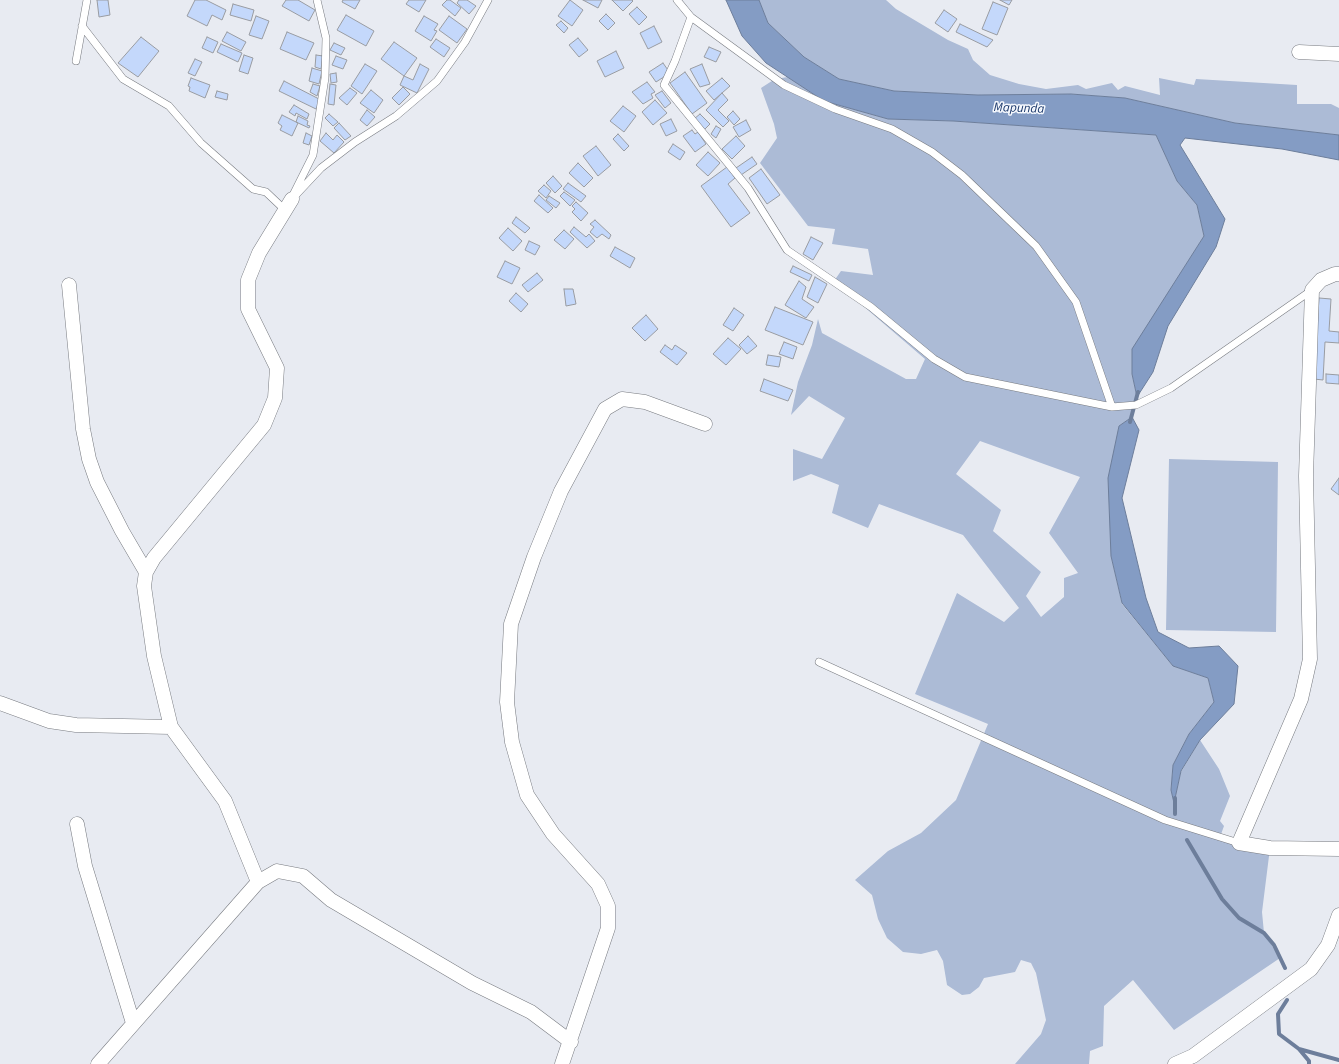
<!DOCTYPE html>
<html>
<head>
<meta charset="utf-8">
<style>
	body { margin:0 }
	canvas { display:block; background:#e8ebf2 }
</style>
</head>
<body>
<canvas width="1339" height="1064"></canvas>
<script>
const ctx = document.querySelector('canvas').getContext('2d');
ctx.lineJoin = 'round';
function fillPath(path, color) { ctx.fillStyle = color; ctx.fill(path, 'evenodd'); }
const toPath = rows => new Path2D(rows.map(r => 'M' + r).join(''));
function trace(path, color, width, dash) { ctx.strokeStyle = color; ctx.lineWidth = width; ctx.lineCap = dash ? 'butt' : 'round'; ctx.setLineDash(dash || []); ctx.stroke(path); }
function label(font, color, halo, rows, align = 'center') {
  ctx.font = font + ' "Source Sans 3",sans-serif'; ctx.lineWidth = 3; ctx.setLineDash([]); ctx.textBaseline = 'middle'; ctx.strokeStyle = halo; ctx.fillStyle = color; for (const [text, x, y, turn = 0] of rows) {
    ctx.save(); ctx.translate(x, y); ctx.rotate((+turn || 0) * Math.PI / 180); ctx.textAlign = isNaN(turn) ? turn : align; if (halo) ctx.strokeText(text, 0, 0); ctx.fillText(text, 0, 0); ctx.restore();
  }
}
const green = toPath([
	[759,0,886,0,896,9,948,40,968,49,973,60,990,75,1019,84,1046,89,1078,85,1086,89,1112,83,1118,90,1125,86,1160,95,1159,78,1194,85,1196,79,1297,85,1297,104,1331,104,1339,108,1339,135,1235,123,1125,98,1071,94,978,95,894,91,839,79,804,57,768,23],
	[788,77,824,101,888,119,953,121,1156,135,1177,181,1197,205,1204,236,1174,284,1132,374,1137,397,1132,417,1119,426,1111,556,1122,604,1173,666,1208,678,1214,702,1189,734,1173,765,1171,790,1174,802,1181,772,1200,740,1219,769,1230,796,1220,821,1224,826,1220,837,1270,848,1262,912,1264,933,1280,958,1174,1030,1133,980,1104,1006,1103,1046,1090,1051,1089,1064,1015,1064,1041,1034,1046,1020,1036,973,1031,963,1021,960,1015,972,984,978,979,987,970,994,962,995,947,985,943,961,937,950,921,954,903,952,887,938,878,919,872,895,855,880,888,851,921,833,956,800,988,724,915,694,957,593,1004,622,1019,608,963,535,879,504,868,528,832,513,839,485,811,474,793,481,793,449,822,459,845,418,809,396,791,415,798,382,812,345,818,319,822,333,906,379,916,379,925,359,834,281,841,271,873,275,868,249,832,244,835,229,808,226,760,163,777,138,774,124,761,88,775,79],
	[980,441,1080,477,1049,533,1078,573,1064,578,1064,597,1041,617,1026,596,1041,572,993,531,1001,510,956,474],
	[1169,459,1278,462,1276,632,1166,630]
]);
const water = toPath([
	[726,0,759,0,768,23,804,57,839,79,894,91,978,95,1071,94,1125,98,1235,123,1339,135,1339,160,1282,149,1185,138,1180,145,1225,219,1216,247,1168,326,1153,372,1137,397,1132,374,1132,349,1204,236,1197,205,1177,181,1156,135,953,121,888,119,824,101,766,63,742,36,726,0],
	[1132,417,1139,430,1122,498,1146,598,1158,632,1189,648,1219,646,1238,666,1234,704,1200,740,1181,771,1174,803,1171,790,1173,765,1189,734,1214,702,1208,678,1173,666,1122,603,1111,556,1108,478,1119,426,1132,417]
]);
const stream = toPath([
	[1130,422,1138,392],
	[1175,798,1175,814],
	[1187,840,1222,899,1239,918,1264,933,1274,945,1285,968],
	[1287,1000,1278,1014,1279,1034,1299,1049,1309,1061,1309,1064],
	[1299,1049,1339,1060]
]);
const building = toPath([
	[97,0,108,0,110,15,99,17,97,0],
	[195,0,206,0,226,10,222,20,212,15,207,26,187,16,195,0],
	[286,0,298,0,315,10,309,21,282,6,286,0],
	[343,0,360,0,355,9,342,2,343,0],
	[409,0,426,0,419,12,406,4,409,0],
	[447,0,450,0,461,8,455,16,442,5,447,0],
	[459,0,467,0,476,6,469,14,457,3,459,0],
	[570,0,583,10,572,26,558,16,570,0],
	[583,0,602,0,598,8,583,0],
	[612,0,632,0,633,1,623,11,612,0],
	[1000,0,1012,0,1009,5,1000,0],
	[993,2,1008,8,997,35,982,29,993,2],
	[233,4,254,10,251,21,230,15,233,4],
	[637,7,647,17,639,25,629,14,637,7],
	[944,10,957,19,948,32,935,23,944,10],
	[606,14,615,23,608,30,599,21,606,14],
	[346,15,374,31,366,46,337,30,346,15],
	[256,16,269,21,262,39,249,35,256,16],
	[424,16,438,24,434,30,437,31,431,41,415,31,424,16],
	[449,16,467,29,457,43,439,30,449,16],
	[561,21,568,28,564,33,556,25,561,21],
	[960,24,993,40,987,47,956,32,960,24],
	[654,26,662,42,648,49,640,33,654,26],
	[227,32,246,42,241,51,222,41,227,32],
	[287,32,314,43,306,60,280,49,287,32],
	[141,37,159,51,138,77,118,63,141,37],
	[207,37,218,42,213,53,202,48,207,37],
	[578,38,588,50,579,57,569,45,578,38],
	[436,39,450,48,444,57,430,47,436,39],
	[394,42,417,58,404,76,381,59,394,42],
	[334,43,345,48,341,55,330,50,334,43],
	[221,44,242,53,238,62,217,52,221,44],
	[709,47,721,52,716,62,704,57,709,47],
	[616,51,624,68,605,77,597,61,616,51],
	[244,55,253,58,248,74,239,71,244,55],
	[316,55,323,56,321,69,315,67,316,55],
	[336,56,347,60,343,69,332,65,336,56],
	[195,59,202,62,195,76,188,73,195,59],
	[663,63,670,73,656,82,649,72,663,63],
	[365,64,377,71,362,94,351,86,365,64],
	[420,64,429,69,417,93,400,85,404,76,413,80,420,64],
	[702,64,710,84,700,87,690,69,702,64],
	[312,68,322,71,319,84,309,81,312,68],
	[685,72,707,103,692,114,670,83,685,72],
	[336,73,337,82,331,83,330,74,336,73],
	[191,78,210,85,205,98,189,91,190,87,188,86,191,78],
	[722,78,730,86,714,100,706,91,722,78],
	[284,81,321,100,316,109,279,91,284,81],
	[647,82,655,92,651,94,653,98,643,104,632,92,647,82],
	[313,84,320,86,317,96,310,92,313,84],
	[330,84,336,85,334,105,328,104,330,84],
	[403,87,410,94,399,105,392,98,403,87],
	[350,88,357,93,347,105,339,98,350,88],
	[371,90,383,100,374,113,360,103,371,90],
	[217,91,228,94,227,100,215,97,217,91],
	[662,91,671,103,665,108,655,95,662,91],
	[722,93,728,100,718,110,729,121,723,127,706,110,722,93],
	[655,100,667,113,653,125,642,112,655,100],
	[294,105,309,114,307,119,296,113,295,116,289,112,294,105],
	[623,106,636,116,624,132,610,121,623,106],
	[367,110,375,117,367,126,360,120,367,110],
	[733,111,740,119,734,125,727,117,733,111],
	[329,114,338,122,333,126,325,118,329,114],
	[700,114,710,124,704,130,694,119,700,114],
	[282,115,298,123,292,136,280,130,282,126,278,123,282,115],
	[298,116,308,121,307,125,310,126,309,128,296,122,298,116],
	[671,119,677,131,666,136,660,124,671,119],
	[746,120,751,130,739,137,733,127,746,120],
	[339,123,351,136,345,140,334,128,339,123],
	[716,126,721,129,716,138,711,134,716,126],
	[692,130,695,134,698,132,706,144,695,152,683,136,692,130],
	[306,133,312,136,309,145,303,143,306,133],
	[326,133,333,140,337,135,344,142,334,153,320,141,326,133],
	[618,134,629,146,624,151,613,139,618,134],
	[736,136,745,146,732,159,722,149,736,136],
	[673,144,685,152,680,160,668,152,673,144],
	[596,146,611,165,598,176,583,156,596,146],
	[708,152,720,163,708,176,696,165,708,152],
	[752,157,757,164,741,175,736,168,752,157],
	[578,163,593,178,584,187,569,173,578,163],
	[727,167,735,178,728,184,750,213,731,227,701,186,727,167],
	[761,169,780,195,767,204,749,178,761,169],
	[553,176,562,186,555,193,546,183,553,176],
	[568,183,586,196,581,202,563,189,568,183],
	[544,185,551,191,546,198,538,191,544,185],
	[564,192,575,200,570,206,560,196,564,192],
	[539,195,553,208,548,213,534,201,539,195],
	[549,196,560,203,556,208,546,200,549,196],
	[576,202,588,213,581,221,572,212,575,209,572,206,576,202],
	[516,217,530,228,525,233,512,223,516,217],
	[595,220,611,235,609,239,602,234,597,238,590,232,594,227,590,224,595,220],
	[574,227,586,237,589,234,595,241,587,248,570,232,574,227],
	[508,228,522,241,513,251,499,238,508,228],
	[564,230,574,239,565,249,554,240,564,230],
	[811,237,823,243,813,260,803,254,811,237],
	[529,241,540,246,535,255,525,250,529,241],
	[615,247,635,258,630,268,610,256,615,247],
	[505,261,520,268,512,284,497,277,505,261],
	[793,266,812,275,809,281,790,272,793,266],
	[537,273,543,280,528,292,522,285,537,273],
	[815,277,827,284,818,303,807,297,815,277],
	[799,281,806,287,802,299,814,307,806,318,785,305,799,281],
	[564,289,573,289,576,304,566,306,564,289],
	[516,293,528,304,521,312,509,301,516,293],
	[1319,298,1331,299,1329,331,1339,332,1339,343,1325,342,1323,380,1314,379,1319,298],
	[775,307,813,322,803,345,765,330,775,307],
	[734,308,744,315,733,331,723,325,734,308],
	[646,315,658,329,645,341,632,328,646,315],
	[748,336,757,346,747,354,739,345,748,336],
	[728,338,741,349,726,365,713,354,728,338],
	[784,342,797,347,793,359,779,354,784,342],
	[665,345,672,350,675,345,687,353,677,365,660,352,665,345],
	[768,355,781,357,779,367,766,365,768,355],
	[1326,374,1339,375,1339,384,1326,383,1326,374],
	[764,379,793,390,788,401,760,391,764,379],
	[1339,478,1339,495,1331,489,1339,478]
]);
const service = toPath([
	[677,0,691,17,675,61,664,85,748,188,787,250,871,307,934,359,965,377,1112,407,1136,405,1171,388,1312,290],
	[691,17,784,85,835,109,892,129,932,152,962,175,1036,246,1076,302,1112,407],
	[82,26,123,79,169,106,201,143,244,181,253,189,266,192,285,210],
	[76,61,87,0],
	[294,193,313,155,325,78,326,38,317,0],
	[292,199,321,168,355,142,396,116,437,81,465,42,488,0],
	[819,662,1165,820,1239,843]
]);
const minor = toPath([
	[1299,52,1339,54],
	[1339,274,1335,274,1321,280,1312,290,1306,476,1310,659,1301,699,1239,843,1270,848,1339,849],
	[69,285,83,429,89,459,97,482,122,531,146,572],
	[0,703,49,721,76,725,171,727],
	[77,824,85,866,133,1023],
	[258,882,225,801,171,727,154,656,144,586,146,572,154,558,264,425,275,398,277,368,248,309,248,280,259,253,292,199],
	[98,1064,258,882,277,871,303,876,331,900,472,983,531,1012,571,1042],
	[562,1064,608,928,608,906,598,884,553,834,527,795,512,742,507,702,511,624,534,557,561,491,605,409,622,399,645,402,705,424],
	[1175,1064,1193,1056,1311,969,1328,945,1339,915]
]);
const waterNames = [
	["Mapunda",1019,109,2]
];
fillPath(green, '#acbbd6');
fillPath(water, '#849cc4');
trace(water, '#6d7e9b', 1);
trace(stream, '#6d7e9b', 4);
fillPath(building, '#c4d8fb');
trace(building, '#999ca2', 1);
trace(service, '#787b81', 8);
trace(minor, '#787b81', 15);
trace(service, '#fff', 7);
trace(minor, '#fff', 14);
label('italic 13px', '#1b386b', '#f6f9fe', waterNames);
</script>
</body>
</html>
